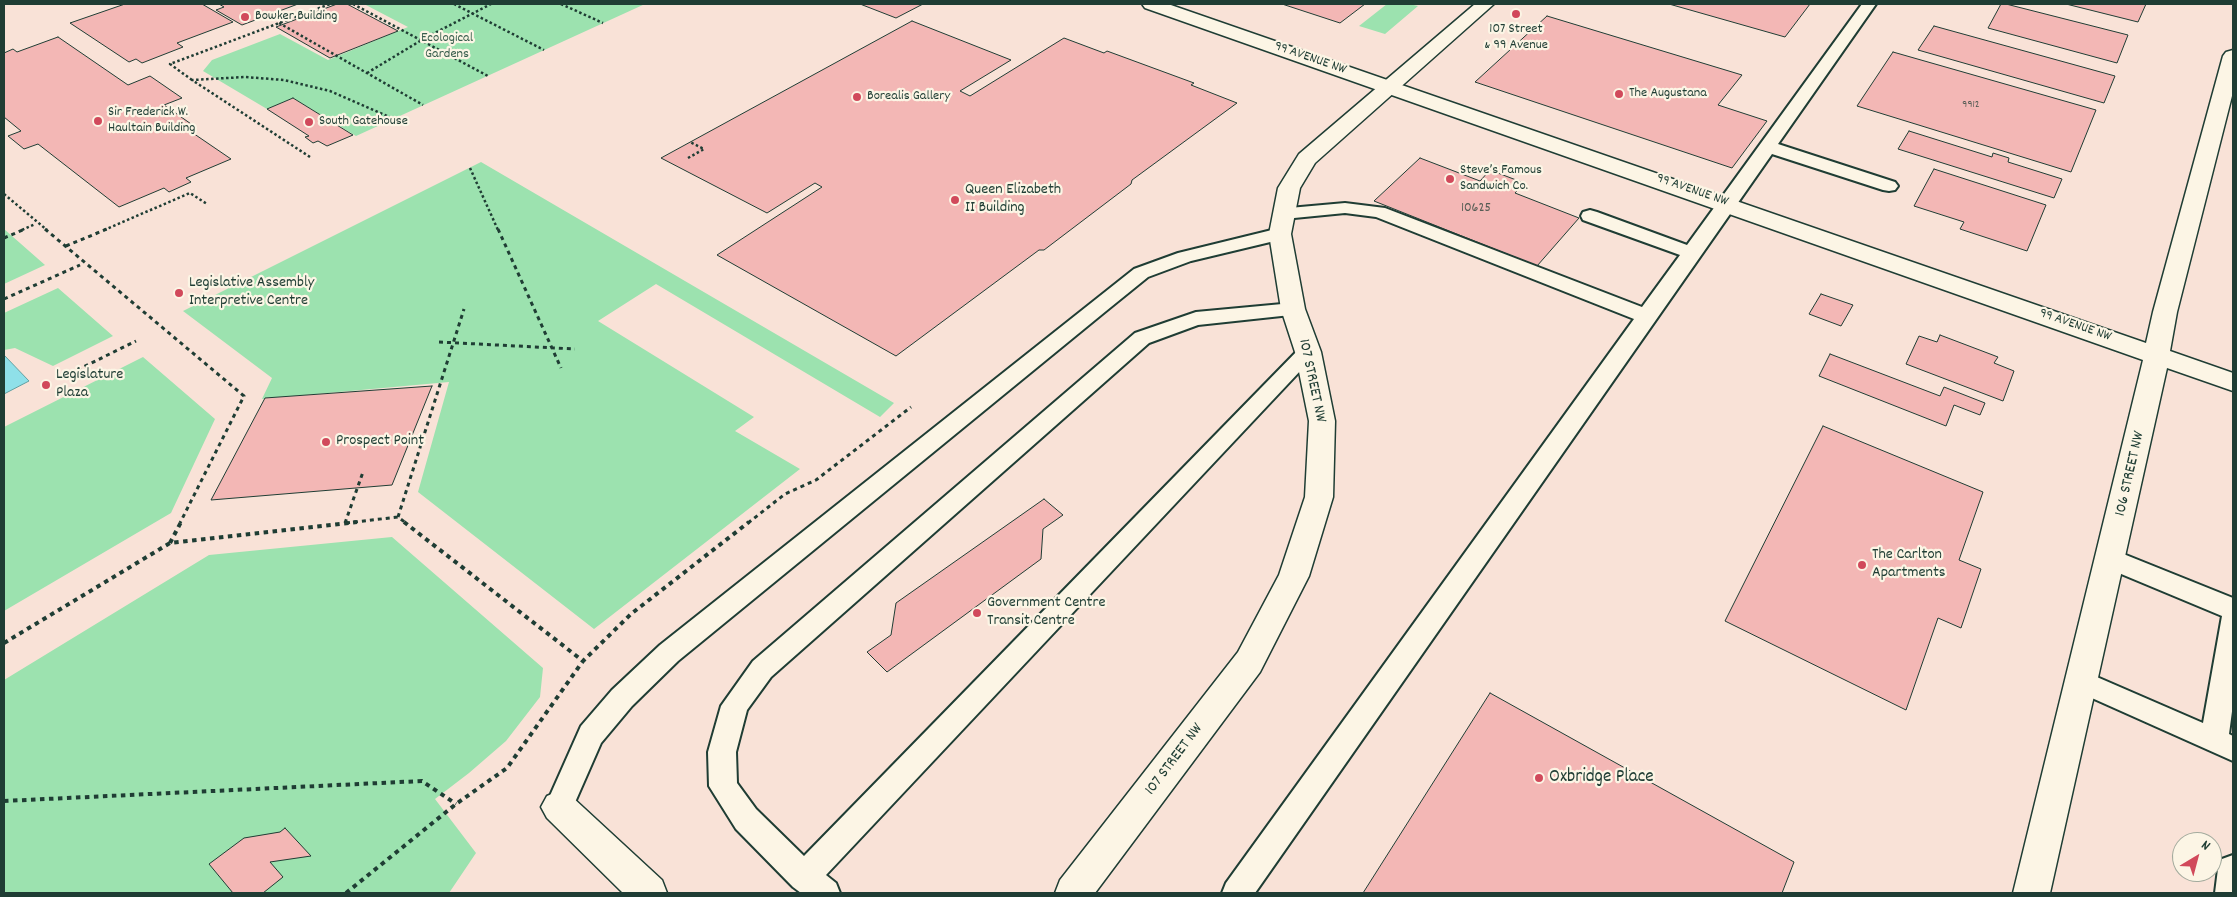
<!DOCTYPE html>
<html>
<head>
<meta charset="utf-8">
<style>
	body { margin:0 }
	#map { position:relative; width:2237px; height:897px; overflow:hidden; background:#f9e2d7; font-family:Dekko,sans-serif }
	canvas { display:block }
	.frame { position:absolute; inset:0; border:5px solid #1f3d34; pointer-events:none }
	.north { position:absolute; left:2172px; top:832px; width:50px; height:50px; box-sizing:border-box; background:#fcf5e5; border:1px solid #a4ab9e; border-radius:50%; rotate:37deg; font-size:14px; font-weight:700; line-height:20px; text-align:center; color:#1f3d34 }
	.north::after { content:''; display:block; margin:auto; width:18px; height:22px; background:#d1495b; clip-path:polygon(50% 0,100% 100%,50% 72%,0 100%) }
</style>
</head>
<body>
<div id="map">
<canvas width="2237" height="897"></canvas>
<div class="frame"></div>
<div class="north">N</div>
</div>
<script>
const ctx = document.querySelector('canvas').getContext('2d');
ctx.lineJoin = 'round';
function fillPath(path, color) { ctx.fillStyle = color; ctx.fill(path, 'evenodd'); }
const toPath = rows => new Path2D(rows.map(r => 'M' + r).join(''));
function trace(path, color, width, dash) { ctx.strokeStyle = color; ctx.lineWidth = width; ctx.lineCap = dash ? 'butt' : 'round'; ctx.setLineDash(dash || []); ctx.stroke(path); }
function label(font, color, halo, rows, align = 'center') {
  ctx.font = font + ' Dekko,sans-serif'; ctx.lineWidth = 4.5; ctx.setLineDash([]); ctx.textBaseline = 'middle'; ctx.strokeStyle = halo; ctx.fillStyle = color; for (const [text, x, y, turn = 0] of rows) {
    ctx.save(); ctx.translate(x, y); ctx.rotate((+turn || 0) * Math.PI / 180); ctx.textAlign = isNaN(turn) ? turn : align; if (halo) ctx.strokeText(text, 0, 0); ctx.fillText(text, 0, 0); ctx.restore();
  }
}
const green = toPath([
	[364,4,645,4,356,136,293,98,267,109,203,71,212,60,280,34,328,60,408,27],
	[1387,4,1409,4,1418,6,1385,34,1359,26],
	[481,162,894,403,880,417,656,284,598,321,754,417,735,431,800,469,594,629,418,492,449,382,262,399,272,378,183,311],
	[4,229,45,265,4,284],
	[58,288,113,336,53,366,15,348,4,350,4,313],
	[143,357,215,419,171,513,4,611,4,427],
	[392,537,543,668,540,697,506,741,469,773,435,799,476,853,449,893,4,893,4,680,209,555]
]);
const water = toPath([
	[4,355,29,381,4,394,4,355]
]);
const building = toPath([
	[125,4,202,4,233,22,177,43,183,47,142,63,136,59,129,62,70,23,125,4],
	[219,4,298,4,242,25,216,10,224,7,219,4],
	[337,4,347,4,398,31,330,58,276,27,337,4],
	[860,4,923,4,896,18,860,4],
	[1282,4,1365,4,1340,23,1282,4],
	[1669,4,1810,4,1785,37,1669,4],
	[2001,4,2006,4,2128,35,2117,63,1988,28,2001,4],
	[2066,4,2146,4,2138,22,2066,4],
	[1547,16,1742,75,1718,105,1767,121,1732,168,1475,82,1547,16],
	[912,21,1011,60,960,91,970,96,1064,38,1104,53,1107,51,1194,83,1191,85,1237,103,1132,180,1131,184,1044,250,1039,250,896,356,717,255,822,187,815,183,767,213,661,158,912,21],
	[1934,26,2115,76,2104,103,1918,50,1934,26],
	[58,37,128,85,150,76,182,98,164,105,194,126,187,129,231,159,186,178,191,182,169,192,164,188,119,207,38,144,24,149,8,136,21,131,4,117,4,53,13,49,17,52,58,37],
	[1893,52,2096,110,2071,172,1857,106,1893,52],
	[293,98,353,135,327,146,318,141,313,143,305,137,309,136,267,109,293,98],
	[1909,131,1992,157,1993,153,2009,158,2008,162,2062,179,2054,198,1898,149,1909,131],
	[1420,158,1480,181,1490,170,1524,183,1515,193,1579,218,1537,266,1374,201,1420,158],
	[1934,169,2046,205,2027,251,1960,229,1964,222,1914,206,1934,169],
	[1821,294,1853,305,1841,326,1809,314,1821,294],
	[1940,335,1998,357,1994,363,2014,371,2003,401,1906,364,1919,336,1937,342,1940,335],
	[1830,354,1940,396,1944,387,1985,403,1980,415,1954,405,1946,426,1819,376,1830,354],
	[432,386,392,485,211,500,265,398,432,386],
	[1823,426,1983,492,1959,560,1981,569,1961,628,1938,618,1906,710,1725,621,1823,426],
	[1044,499,1063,515,1043,529,1041,559,887,672,867,652,891,635,896,603,1044,499],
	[1490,693,1794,862,1782,893,1363,893,1490,693],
	[285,828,311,856,270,862,283,877,263,893,233,893,209,864,244,838,280,832,285,828]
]);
const pathFar2 = toPath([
	[353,4,488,76],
	[454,4,544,50],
	[561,4,603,23],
	[279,23,423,105],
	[367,73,425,38,491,4],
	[192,80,170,64,330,4],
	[310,157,192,80,245,77,284,80,330,91,394,119],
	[688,158,704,149,690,142],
	[470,168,498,230],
	[4,194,47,230],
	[22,230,35,224],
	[104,230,190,193,207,204]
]);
const pathFar1 = toPath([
	[45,229,244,396,180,523],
	[498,229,561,368],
	[4,238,25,229],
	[66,246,107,229],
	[4,299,80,265],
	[439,342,575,349],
	[63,377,136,341],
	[398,517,464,309],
	[345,523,363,472],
	[346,523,398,517,406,523],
	[748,523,785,494,816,480,911,407]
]);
const path = toPath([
	[404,522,583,661,631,614,749,522],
	[170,543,181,522],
	[4,643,170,543,357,522],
	[4,801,422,781,456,804],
	[346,893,456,804,507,768,583,661]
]);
const service = toPath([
	[1862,4,1876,4,1778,144,1895,182,1898,186,1895,190,1889,191,1883,190,1772,154,1255,893,1222,893,1226,883,1634,319,1376,217,1345,213,1284,219,1278,217,1275,213,1278,209,1345,203,1385,208,1642,307,1680,255,1583,220,1581,216,1583,212,1590,210,1597,212,1687,245,1862,4],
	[1280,228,1287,230,1289,234,1287,238,1191,261,1148,277,1106,311,678,661,632,706,601,743,569,816,559,820,549,816,545,807,581,726,612,690,660,645,1134,269,1178,253,1280,228],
	[1293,303,1300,304,1303,309,1300,314,1198,325,1149,343,771,677,747,710,736,752,737,783,756,809,804,856,1301,347,1308,345,1315,347,1318,352,826,875,836,883,840,893,801,893,793,887,736,829,709,786,708,752,721,706,753,661,1135,333,1196,312,1293,303],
	[2111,549,2233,598,2233,704,2229,734,2233,736,2233,761,2074,690,2070,682,2074,674,2083,671,2203,723,2222,616,2102,566,2099,559,2102,552,2111,549],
	[2233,855,2233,893,2215,893,2218,869,2222,859,2233,855]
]);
const minor = toPath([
	[1142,4,1168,4,2146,343,2153,312,2223,56,2226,52,2233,50,2233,92,2177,312,2170,351,2233,373,2233,391,2167,368,2050,893,2013,893,2143,360,1145,8,1142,4],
	[559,791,571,796,662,880,667,893,623,893,547,818,541,807,547,796,559,791]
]);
const tertiary = toPath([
	[1475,4,1494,4,1315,163,1300,188,1291,234,1305,309,1321,352,1335,421,1333,497,1309,576,1260,672,1095,893,1055,893,1060,880,1238,652,1279,575,1305,497,1309,421,1295,352,1281,309,1269,234,1278,188,1299,154,1475,4]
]);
const markers = [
	[1516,14,5,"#d1495b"],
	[245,17,5,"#d1495b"],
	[1619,94,5,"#d1495b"],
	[857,97,5,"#d1495b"],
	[98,121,5,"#d1495b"],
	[309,122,5,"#d1495b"],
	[1450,179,5,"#d1495b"],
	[955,200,5,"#d1495b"],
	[179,293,5,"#d1495b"],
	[46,385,5,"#d1495b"],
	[326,442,5,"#d1495b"],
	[1862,565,5,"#d1495b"],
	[977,613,5,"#d1495b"],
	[1539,778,5,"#d1495b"]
];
const farNumbernames = [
	["9912",1971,105]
];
const farPoinames = [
	["Bowker Building",255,17],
	["107 Street",1516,30,"center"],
	["& 99 Avenue",1516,46,"center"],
	["The Augustana",1629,94],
	["Borealis Gallery",867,97],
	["Sir Frederick W.",108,113],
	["Haultain Building",108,129],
	["South Gatehouse",319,122],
	["Steve’s Famous",1460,171],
	["Sandwich Co.",1460,187]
];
const farParknames = [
	["Ecological",447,39],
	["Gardens",447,55]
];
const farStreetnames = [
	["99 AVENUE NW",1310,59,19],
	["99 AVENUE NW",1692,191,19],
	["99 AVENUE NW",2075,326,19]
];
const numberNames = [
	["10625",1476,209]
];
const poiNames = [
	["Queen Elizabeth",965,191],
	["II Building",965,209],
	["Legislative Assembly",189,284],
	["Interpretive Centre",189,302],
	["Legislature",56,376],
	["Plaza",56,394],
	["Prospect Point",336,442],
	["The Carlton",1872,556],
	["Apartments",1872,574],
	["Government Centre",987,604],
	["Transit Centre",987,622]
];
const streetNames = [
	["107 STREET NW",1311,381,78],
	["106 STREET NW",2131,474,-77],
	["107 STREET NW",1175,760,-53]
];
const nearPoinames = [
	["Oxbridge Place",1549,778]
];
fillPath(green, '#9ce2af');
fillPath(water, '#8fe0e9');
trace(water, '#629fa1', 1);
fillPath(building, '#f3b7b5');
trace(building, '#1f3d34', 1);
trace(service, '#1f3d34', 4);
trace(minor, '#1f3d34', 3);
trace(tertiary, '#1f3d34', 3);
trace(pathFar2, '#1f3d34', 2.5, [2.5, 2.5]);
trace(pathFar1, '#1f3d34', 3, [4, 4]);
trace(path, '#1f3d34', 4, [4.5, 4.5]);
fillPath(service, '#fcf5e5');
fillPath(minor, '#fcf5e5');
fillPath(tertiary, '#fcf5e5');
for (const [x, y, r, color] of markers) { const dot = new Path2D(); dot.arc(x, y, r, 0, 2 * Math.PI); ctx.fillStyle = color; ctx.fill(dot); trace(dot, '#fcf5e5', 2); }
label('11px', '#545c54', null, farNumbernames);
label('14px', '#1f3d34', '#fcf5e5', farPoinames, 'left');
label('14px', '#385e4d', '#fcf5e5', farParknames);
label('14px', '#1f3d34', '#fcf5e5', farStreetnames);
label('14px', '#545c54', null, numberNames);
label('16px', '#1f3d34', '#fcf5e5', poiNames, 'left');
label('16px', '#1f3d34', '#fcf5e5', streetNames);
label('19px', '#1f3d34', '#fcf5e5', nearPoinames, 'left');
</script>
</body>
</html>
